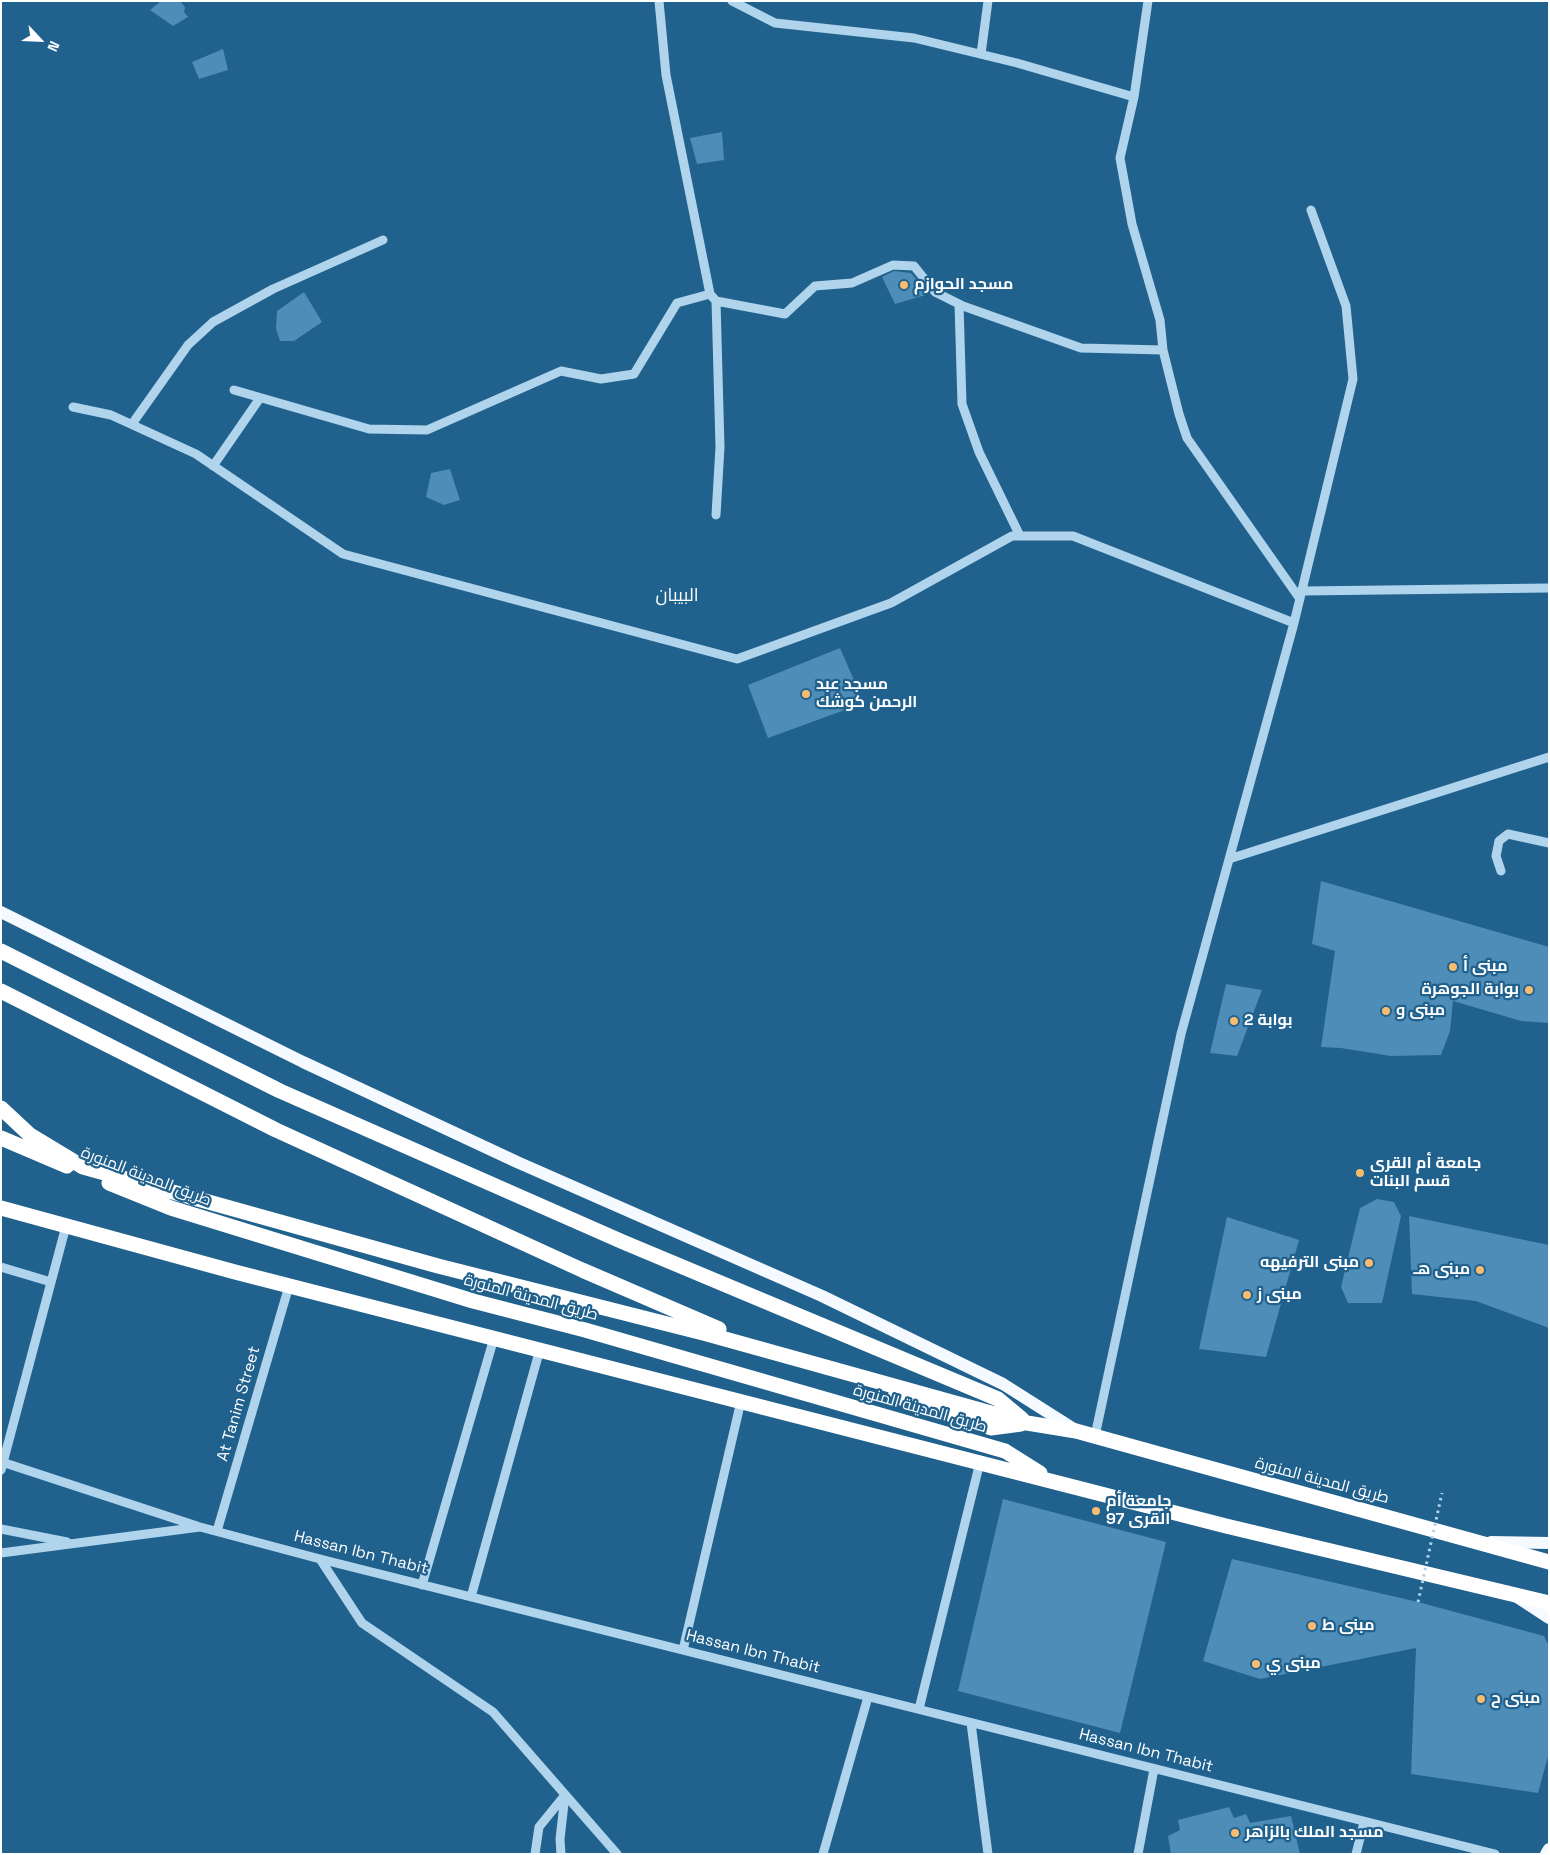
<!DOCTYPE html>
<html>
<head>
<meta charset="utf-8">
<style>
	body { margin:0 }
	#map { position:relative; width:1550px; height:1855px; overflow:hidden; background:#20618d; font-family:"Space Grotesk",sans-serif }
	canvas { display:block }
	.frame { position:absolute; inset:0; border:2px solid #fff; pointer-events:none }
	.north { position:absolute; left:15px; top:15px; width:50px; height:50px; -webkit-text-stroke:4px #20618d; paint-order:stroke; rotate:115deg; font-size:14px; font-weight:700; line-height:20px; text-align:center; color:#fff }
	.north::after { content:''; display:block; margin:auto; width:18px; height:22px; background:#fff; clip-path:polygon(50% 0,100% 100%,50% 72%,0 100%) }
</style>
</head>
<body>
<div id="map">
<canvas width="1550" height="1855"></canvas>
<div class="frame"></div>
<div class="north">N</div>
</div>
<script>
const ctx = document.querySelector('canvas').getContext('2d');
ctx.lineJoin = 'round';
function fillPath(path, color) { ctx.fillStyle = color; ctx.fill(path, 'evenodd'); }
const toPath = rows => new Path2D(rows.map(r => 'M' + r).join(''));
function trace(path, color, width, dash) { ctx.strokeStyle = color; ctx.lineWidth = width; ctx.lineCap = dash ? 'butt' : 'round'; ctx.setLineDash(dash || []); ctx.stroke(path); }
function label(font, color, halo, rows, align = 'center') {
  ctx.font = font + ' "Space Grotesk",Cairo,sans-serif'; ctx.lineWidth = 4.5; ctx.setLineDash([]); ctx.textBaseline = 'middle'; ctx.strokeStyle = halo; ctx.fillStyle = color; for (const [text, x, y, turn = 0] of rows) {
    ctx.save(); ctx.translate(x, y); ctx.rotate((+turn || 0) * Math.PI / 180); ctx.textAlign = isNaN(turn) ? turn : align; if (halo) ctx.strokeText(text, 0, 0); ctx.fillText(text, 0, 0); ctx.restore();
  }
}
const building = toPath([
	[161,1,180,1,185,7,184,12,188,17,173,26,150,10],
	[223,49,228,70,199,79,192,62],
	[722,132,724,160,697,164,690,138],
	[894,271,911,273,929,294,895,304,882,277],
	[304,292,322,322,294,341,280,341,276,329,277,311],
	[450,469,460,500,444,505,426,497,431,473],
	[840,648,864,703,768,738,748,685],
	[1321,881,1549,947,1549,1023,1521,1021,1453,1001,1450,1031,1441,1055,1391,1056,1341,1048,1321,1047,1335,951,1312,944],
	[1226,984,1262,990,1237,1056,1210,1053],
	[1377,1199,1394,1202,1401,1216,1382,1303,1348,1303,1341,1287,1360,1208],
	[1409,1216,1549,1245,1549,1328,1476,1301,1412,1294],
	[1227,1217,1299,1240,1266,1357,1199,1349],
	[1003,1499,1166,1542,1120,1733,958,1691],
	[1232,1559,1418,1602,1544,1636,1549,1646,1549,1753,1538,1793,1411,1774,1416,1648,1260,1679,1203,1661],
	[1229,1807,1234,1818,1246,1814,1250,1823,1291,1816,1300,1854,1171,1854,1168,1836,1180,1830,1178,1820]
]);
const minor = toPath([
	[659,1,666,75,710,294,716,301,720,447,716,515],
	[732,1,775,23,914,38,1017,63,1134,97],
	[1148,1,1134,97,1120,158,1132,224,1160,320,1163,350,1179,414,1187,438,1300,599],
	[981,54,988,1],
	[716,301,785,314,815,286,852,283,893,265,914,266,935,292,963,306,1081,348,1163,350],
	[959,304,962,404,979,452,1020,536],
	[234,390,369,429,427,430,561,371,601,379,634,374,677,303,710,294],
	[73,407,111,415,196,454,343,554,737,659,891,603,1012,536,1073,536,1294,623],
	[132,424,188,345,213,322,273,289,383,240],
	[213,466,260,398],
	[1302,591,1549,588],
	[1229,859,1549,757],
	[1501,871,1496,856,1499,841,1508,834,1549,843],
	[1,1267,51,1282],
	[1095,1436,1181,1034,1294,623,1353,379,1346,306,1311,210],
	[5,1463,197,1526],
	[1,1470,66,1226],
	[1,1529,67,1542],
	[217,1531,289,1286],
	[1,1553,200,1527,320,1559,1495,1854],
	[320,1559,362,1623,493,1712,617,1854],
	[422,1585,494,1338],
	[471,1597,540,1349],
	[683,1650,741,1401],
	[919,1709,980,1462],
	[971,1723,988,1854],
	[535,1854,539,1827,565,1795],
	[561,1854,560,1839,565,1795],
	[823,1854,868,1697],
	[1138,1854,1154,1769],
	[1356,1854,1364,1822]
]);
const major = toPath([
	[1,912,303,1062,517,1162,822,1296,1003,1384,1074,1429],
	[1491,1542,1549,1543],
	[1517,1597,1549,1618],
	[1546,1854,1549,1849]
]);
const highway = toPath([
	[1,951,280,1091,623,1242,998,1399,1022,1419],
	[1,991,276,1130,582,1270,719,1329],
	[1,1108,30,1135,83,1167,438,1266,707,1334,1027,1423,1076,1431,1549,1562],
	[1,1138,67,1166],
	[109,1183,171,1208,473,1301,585,1330,1005,1451,1040,1473],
	[1,1208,235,1272,1226,1526,1549,1603],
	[895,1396,991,1428,1021,1424]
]);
const pathBridge = toPath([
	[1418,1602,1442,1493]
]);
const markers = [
	[904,285,5,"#f9bb70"],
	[806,694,5,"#f9bb70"],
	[1453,967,5,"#f9bb70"],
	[1529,990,5,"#f9bb70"],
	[1386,1011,5,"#f9bb70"],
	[1234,1021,5,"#f9bb70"],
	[1360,1173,5,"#f9bb70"],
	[1369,1263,5,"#f9bb70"],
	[1480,1270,5,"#f9bb70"],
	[1247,1295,5,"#f9bb70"],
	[1096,1511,5,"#f9bb70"],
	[1312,1626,5,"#f9bb70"],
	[1256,1664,5,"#f9bb70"],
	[1481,1699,5,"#f9bb70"],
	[1235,1833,5,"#f9bb70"]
];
const poiNames = [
	["مسجد الحوازم",914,285],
	["مسجد عبد",816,685],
	["الرحمن كوشك",816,703],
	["مبنى أ",1463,967],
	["بوابة الجوهرة",1519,990,"right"],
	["مبنى و",1396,1011],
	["بوابة 2",1244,1021],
	["جامعة أم القرى",1370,1164],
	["قسم البنات",1370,1182],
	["مبنى الترفيهه",1359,1263,"right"],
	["مبنى هـ",1470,1270,"right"],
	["مبنى ز",1257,1295],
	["جامعة أم",1106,1502],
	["القرى 97",1106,1520],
	["مبنى ط",1322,1626],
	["مبنى ي",1266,1664],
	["مبنى ح",1491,1699],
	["مسجد الملك بالزاهر",1245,1833]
];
const streetNames = [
	["طريق المدينة المنورة",146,1177,21],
	["طريق المدينة المنورة",531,1298,15],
	["At Tanim Street",239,1404,-74],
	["طريق المدينة المنورة",920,1409,16],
	["طريق المدينة المنورة",1322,1481,15],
	["Hassan Ibn Thabit",361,1553,14],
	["Hassan Ibn Thabit",753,1652,14],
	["Hassan Ibn Thabit",1146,1751,14]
];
const neighbourhoodNames = [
	["البيبان",677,596]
];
fillPath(building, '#4d8db7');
trace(minor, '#afd4ec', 9);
trace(major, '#f4faff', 12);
trace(highway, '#fff', 15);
trace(pathBridge, '#afd4ec', 3, [2.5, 4]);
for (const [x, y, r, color] of markers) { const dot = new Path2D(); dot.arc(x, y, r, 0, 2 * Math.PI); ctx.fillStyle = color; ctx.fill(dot); trace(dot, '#20618d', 2); }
label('bold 16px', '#fff', '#20618d', poiNames, 'left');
label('16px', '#fff', '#20618d', streetNames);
label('18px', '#fff', '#20618d', neighbourhoodNames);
</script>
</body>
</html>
